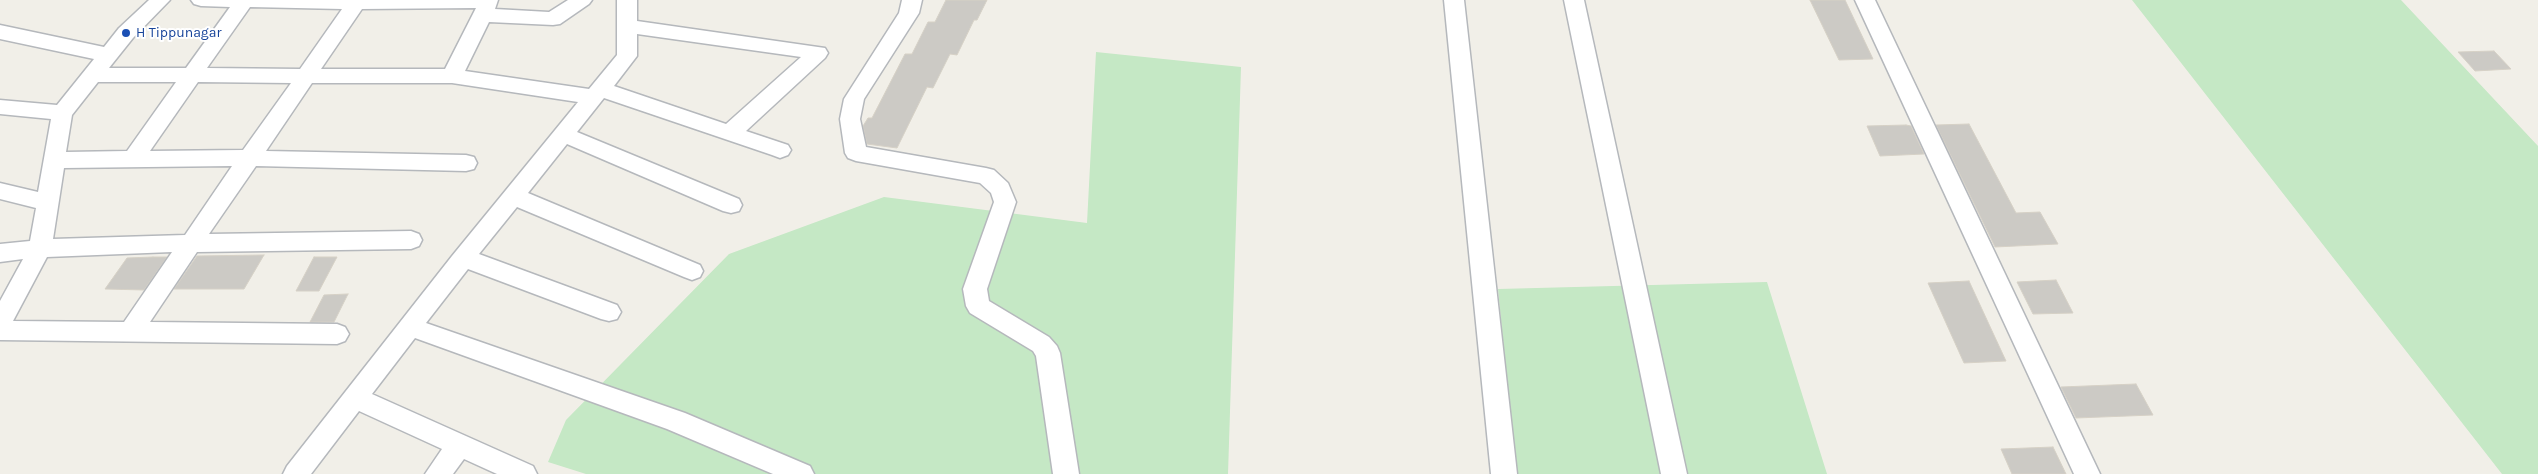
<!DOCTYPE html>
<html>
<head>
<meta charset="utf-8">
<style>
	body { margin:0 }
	canvas { display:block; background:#f1efe8 }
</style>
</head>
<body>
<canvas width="2538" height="474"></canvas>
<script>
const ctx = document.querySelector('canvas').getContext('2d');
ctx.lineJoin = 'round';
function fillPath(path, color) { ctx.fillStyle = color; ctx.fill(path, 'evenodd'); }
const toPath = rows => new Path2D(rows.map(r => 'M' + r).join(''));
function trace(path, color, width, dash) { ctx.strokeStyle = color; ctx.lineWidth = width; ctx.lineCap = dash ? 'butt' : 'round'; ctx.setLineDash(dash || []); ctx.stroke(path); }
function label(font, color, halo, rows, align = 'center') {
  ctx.font = font + ' Karla,sans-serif'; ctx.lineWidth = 4; ctx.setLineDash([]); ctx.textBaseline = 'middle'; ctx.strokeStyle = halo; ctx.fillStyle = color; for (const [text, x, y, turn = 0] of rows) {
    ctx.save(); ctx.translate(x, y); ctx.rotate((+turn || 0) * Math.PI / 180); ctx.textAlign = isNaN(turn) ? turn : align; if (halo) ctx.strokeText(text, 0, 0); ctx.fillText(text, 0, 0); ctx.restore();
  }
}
const green = toPath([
	[2132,0,2401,0,2538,146,2538,474,2502,474],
	[1096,52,1241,67,1228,474,586,474,548,462,566,420,729,254,884,197,1087,223],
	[1767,282,1827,474,1516,474,1498,289]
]);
const building = toPath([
	[946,0,987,0,977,20,974,20,957,55,950,54,933,88,927,87,897,148,867,144,863,126,868,118,872,118,905,54,912,54,928,22,935,22,946,0],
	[1810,0,1845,0,1873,59,1839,60,1810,0],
	[2494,51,2511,69,2475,71,2458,52,2494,51],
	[1969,124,2016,213,2040,212,2058,244,1995,247,1936,125,1969,124],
	[1906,125,1911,126,1924,154,1880,156,1867,126,1906,125],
	[264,255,244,289,174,289,197,256,264,255],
	[153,257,167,257,144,290,105,289,127,258,153,257],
	[314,257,337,257,319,291,296,291,314,257],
	[2056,280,2073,313,2033,314,2017,282,2056,280],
	[1969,281,1993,333,2006,361,1964,363,1928,283,1969,281],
	[348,294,334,322,310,322,324,295,348,294],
	[2136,384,2153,415,2076,418,2061,387,2136,384],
	[2053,447,2066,474,2012,474,2001,449,2053,447]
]);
const street = toPath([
	[149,0,170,0,133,38,109,68,186,68,230,7,201,6,194,4,191,0,498,0,495,9,549,12,568,0,592,0,589,4,560,24,553,25,489,22,465,71,589,89,617,55,617,0,637,0,637,21,825,48,828,53,825,58,746,131,788,145,791,150,788,155,780,158,772,155,604,98,577,132,739,199,742,205,739,211,731,213,723,211,567,144,528,193,700,265,703,271,700,277,692,280,684,277,517,207,479,254,617,305,621,312,617,319,609,321,601,319,468,269,426,323,685,413,810,466,814,474,773,474,667,429,415,338,372,394,533,466,537,474,497,474,464,459,453,474,425,474,442,449,359,411,311,474,283,474,287,466,452,256,578,102,452,83,312,83,266,151,466,155,474,157,477,163,474,169,466,171,256,166,209,234,411,231,419,234,422,240,419,246,411,249,197,252,150,322,337,324,345,327,349,334,345,341,337,344,0,340,0,301,23,259,0,262,0,244,30,241,36,208,0,199,0,183,38,192,51,119,0,114,0,100,57,105,94,59,0,39,0,25,104,47,119,28,149,0],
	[250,7,342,9,300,69,207,68,250,7],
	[476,8,445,69,321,69,362,9,476,8],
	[637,34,801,57,726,124,614,86,637,56,637,34],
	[98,82,176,82,127,151,66,152,72,115,98,82],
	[198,82,291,83,243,150,150,151,198,82],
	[232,166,185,235,53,239,64,168,232,166],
	[172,252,124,322,13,321,47,257,172,252],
	[902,0,922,0,919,13,864,99,860,119,866,147,986,168,994,170,1008,183,1016,202,987,289,989,301,1049,337,1057,346,1060,353,1079,474,1053,474,1036,356,1033,351,970,313,966,306,963,289,994,202,991,193,980,183,856,161,848,158,845,153,840,119,844,99,899,13,902,0],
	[1444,0,1464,0,1517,474,1491,474,1444,0],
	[1564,0,1584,0,1687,474,1661,474,1564,0],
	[1855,0,1875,0,2100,474,2074,474,1855,0]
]);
const markers = [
	[126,33,5,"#1a4fb4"]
];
const transitNames = [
	["H Tippunagar",136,33]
];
fillPath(green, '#c5e8c5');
fillPath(building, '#cccac5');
trace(building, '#d6d1c6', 1);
trace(street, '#b5b8bc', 3);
fillPath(street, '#fff');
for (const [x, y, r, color] of markers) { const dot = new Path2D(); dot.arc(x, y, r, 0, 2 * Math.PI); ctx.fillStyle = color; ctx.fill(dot); trace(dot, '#fff', 2); }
label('14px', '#164399', '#fff', transitNames, 'left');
</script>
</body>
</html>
